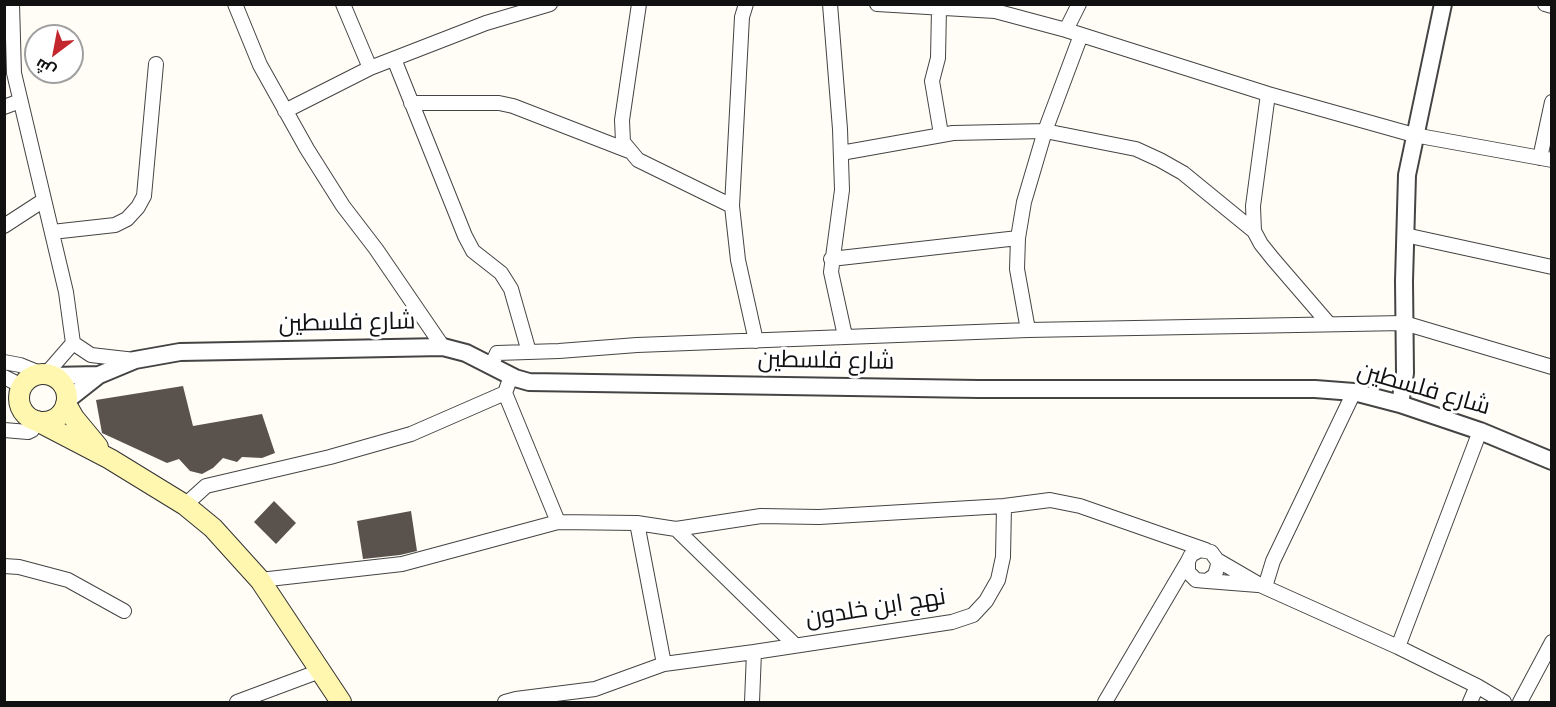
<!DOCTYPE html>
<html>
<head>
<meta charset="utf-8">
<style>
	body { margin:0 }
	#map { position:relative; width:1556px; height:707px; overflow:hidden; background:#fffdf5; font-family:Spectral,Cairo,serif }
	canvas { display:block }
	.frame { position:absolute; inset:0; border:6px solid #111; pointer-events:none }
	.north { position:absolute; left:24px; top:24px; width:60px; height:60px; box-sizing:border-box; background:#fff; border:2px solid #a0a0a0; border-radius:50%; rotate:212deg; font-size:16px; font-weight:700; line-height:24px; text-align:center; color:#111 }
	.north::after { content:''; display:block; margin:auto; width:21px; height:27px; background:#c4262e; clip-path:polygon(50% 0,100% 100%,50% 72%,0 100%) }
</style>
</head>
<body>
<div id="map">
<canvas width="1556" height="707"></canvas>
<div class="frame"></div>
<div class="north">ش</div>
</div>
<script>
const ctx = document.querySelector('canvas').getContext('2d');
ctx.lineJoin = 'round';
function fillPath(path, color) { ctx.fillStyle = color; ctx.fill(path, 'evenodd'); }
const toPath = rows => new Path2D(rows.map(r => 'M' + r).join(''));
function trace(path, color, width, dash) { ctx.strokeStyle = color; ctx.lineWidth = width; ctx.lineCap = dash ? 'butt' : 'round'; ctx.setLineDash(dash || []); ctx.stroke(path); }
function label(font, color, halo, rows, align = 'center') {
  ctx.font = font + ' Spectral,Cairo,serif'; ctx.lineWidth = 6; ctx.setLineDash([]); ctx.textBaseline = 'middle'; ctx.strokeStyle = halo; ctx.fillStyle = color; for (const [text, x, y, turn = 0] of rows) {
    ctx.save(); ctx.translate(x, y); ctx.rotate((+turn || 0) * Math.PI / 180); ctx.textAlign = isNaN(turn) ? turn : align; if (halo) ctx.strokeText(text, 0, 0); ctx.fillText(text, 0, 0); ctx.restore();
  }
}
const building = toPath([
	[183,386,193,426,262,414,275,453,262,458,242,457,237,462,223,458,213,468,202,474,190,471,179,459,167,463,102,433,96,400],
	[274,501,296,523,276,544,254,522],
	[411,511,417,551,400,555,363,559,357,521]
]);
const minor = toPath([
	[12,4,14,73,66,292,73,343,91,355,135,360],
	[235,4,260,65,307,149,343,206,376,249,443,347],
	[343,4,370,68],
	[639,4,622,120,623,142,638,160,732,206],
	[746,4,742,17,732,206,738,260,756,341],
	[830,4,840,129,842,190,831,272,845,336],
	[877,4,995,11,1066,30,1268,94,1414,135,1552,160],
	[1545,4,1552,6],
	[939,8,938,58,932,81,941,134],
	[1066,30,1079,4],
	[394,59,465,236,473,251,501,273,511,289,529,352],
	[1268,94,1253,206,1254,231,1261,244,1273,259,1329,324],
	[411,103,499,103,513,106,629,151],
	[4,107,20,101],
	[285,111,370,68,486,23,550,4],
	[841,153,953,133,1045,131,1136,149,1160,160,1183,173,1254,231],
	[1540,158,1552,102],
	[4,226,44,200],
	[52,232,115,225,127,219,138,207,144,196,156,64],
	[1405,235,1552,267],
	[831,259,1018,238],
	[1028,330,1017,269,1018,238,1024,202,1045,131,1081,35],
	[4,362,20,365,42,374],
	[491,366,497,353,559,351,637,345,1028,330,1404,323,1552,367],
	[46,374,73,343],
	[4,377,22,386],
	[4,430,28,432,32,430,37,421],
	[185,505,206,486,330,457,411,434,505,393],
	[558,522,637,523,676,529,795,645],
	[637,523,664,664],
	[676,529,761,516,819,517,1004,506,1050,500,1080,506,1206,550],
	[1217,560,1218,565,1215,575,1207,581,1196,580,1188,572,1188,561,1191,555,1200,550,1211,552,1217,560,1260,585,1398,647,1477,686,1504,702],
	[4,566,19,567,68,580,124,611],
	[260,580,402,564,558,522,505,393,511,376],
	[1207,581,1258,585],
	[1265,587,1273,561,1354,392],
	[1398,647,1480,431],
	[237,702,320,671],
	[505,702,516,699,595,689,664,664,754,652],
	[752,702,754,652,952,622,973,615,986,601,998,580,1003,557,1004,506],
	[1105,702,1188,561],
	[1470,702,1477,686],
	[1520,702,1552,642]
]);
const tertiary = toPath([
	[51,376,99,375],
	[66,401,99,375,135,360,180,352,443,347,466,353,515,378,529,382,978,389,1315,389,1354,392,1400,404,1480,431,1552,461],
	[1400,404,1405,373,1404,281,1407,175,1443,4]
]);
const secondary = toPath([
	'19 398a24 24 0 1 1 48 0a24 24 0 1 1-48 0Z',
	[66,404,74,418,98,447],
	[37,421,110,459,185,505,213,528,260,580,341,702]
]);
const streetNames = [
	["شارع فلسطين",347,325,-1],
	["شارع فلسطين",826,363,1],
	["شارع فلسطين",1423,391,16],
	["نهج ابن خلدون",876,610,-9]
];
fillPath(building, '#5a524d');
trace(minor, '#444', 16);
trace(tertiary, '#444', 20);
trace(secondary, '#333', 22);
trace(minor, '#fff', 14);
trace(tertiary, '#fff', 16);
trace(secondary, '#fff6b0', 20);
label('24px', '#111', '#fff', streetNames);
</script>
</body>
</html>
